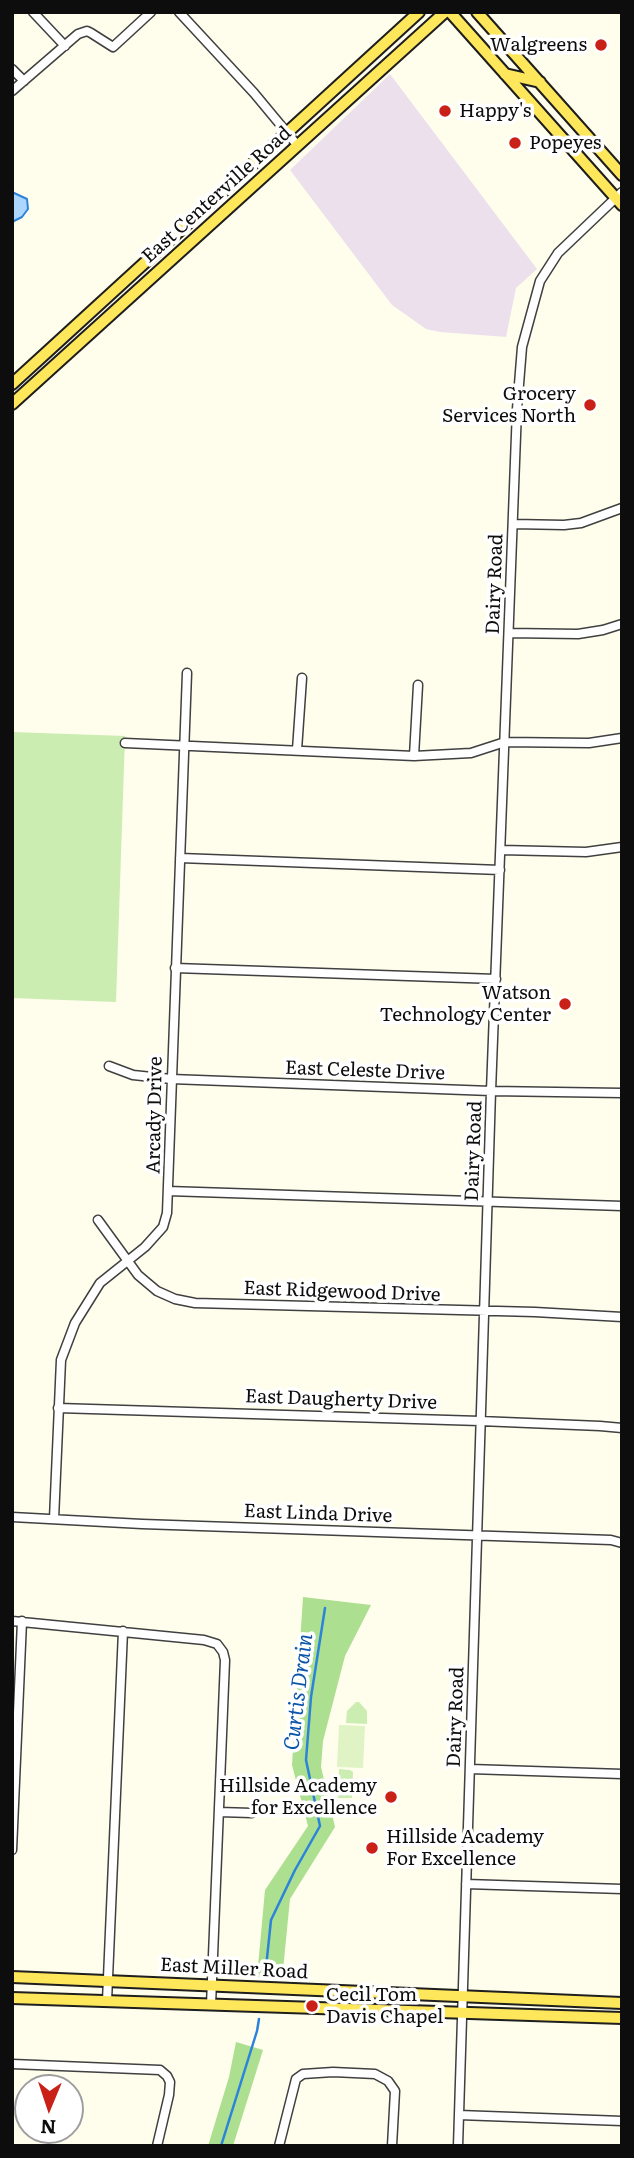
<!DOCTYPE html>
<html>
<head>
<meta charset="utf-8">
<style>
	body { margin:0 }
	#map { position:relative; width:634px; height:2158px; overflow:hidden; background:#fffdec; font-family:Literata,serif }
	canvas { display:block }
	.frame { position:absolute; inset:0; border:14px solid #0d0d0d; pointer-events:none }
	.north { position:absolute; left:14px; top:2074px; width:70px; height:70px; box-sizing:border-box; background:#fff; border:2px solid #9e9e9e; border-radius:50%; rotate:182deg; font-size:19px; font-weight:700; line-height:28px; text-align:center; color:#0d0d0d }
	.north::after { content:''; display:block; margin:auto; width:24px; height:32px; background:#c92118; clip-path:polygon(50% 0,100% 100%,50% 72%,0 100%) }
</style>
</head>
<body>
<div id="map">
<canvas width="634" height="2158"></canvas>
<div class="frame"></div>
<div class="north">N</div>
</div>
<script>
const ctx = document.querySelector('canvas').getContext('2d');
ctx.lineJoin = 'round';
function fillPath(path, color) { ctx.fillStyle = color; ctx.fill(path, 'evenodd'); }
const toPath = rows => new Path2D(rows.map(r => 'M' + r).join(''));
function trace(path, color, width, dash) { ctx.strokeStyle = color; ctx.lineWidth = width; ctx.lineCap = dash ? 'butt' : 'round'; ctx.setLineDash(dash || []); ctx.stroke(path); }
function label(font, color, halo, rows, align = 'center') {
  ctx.font = font + ' Literata,serif'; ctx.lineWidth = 7; ctx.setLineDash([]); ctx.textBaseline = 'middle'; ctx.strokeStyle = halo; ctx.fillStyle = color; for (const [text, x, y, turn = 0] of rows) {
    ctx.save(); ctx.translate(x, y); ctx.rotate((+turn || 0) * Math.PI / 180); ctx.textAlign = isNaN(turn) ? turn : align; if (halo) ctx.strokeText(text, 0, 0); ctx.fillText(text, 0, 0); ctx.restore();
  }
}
const industrial = toPath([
	[390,74,537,269,516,288,506,337,440,332,426,329,392,305,290,170]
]);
const green = toPath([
	[12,732,125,736,116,1002,12,998],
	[356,1702,359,1702,367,1711,367,1724,346,1723,347,1711],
	[339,1769,350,1770,353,1772,352,1798,338,1798]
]);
const forest = toPath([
	[303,1597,371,1605,345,1656,323,1741,321,1767,335,1827,290,1899,282,1980,257,1977,265,1890,308,1826,292,1765],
	[236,2042,263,2050,233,2146,208,2146,229,2077]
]);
const pitch = toPath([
	[339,1725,365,1726,363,1768,337,1767]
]);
const water = toPath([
	[12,192,27,199,28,209,22,217,12,222,12,192]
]);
const stream = toPath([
	[265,1977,271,1920,295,1870,320,1826,306,1760,311,1697,325,1608],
	[221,2146,257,2031,259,2019]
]);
const minor = toPath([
	[33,12,65,46],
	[179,12,254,93,298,146],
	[12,69,24,81],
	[12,91,78,34,87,31,91,33,113,47,151,12],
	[513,524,564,525,581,523,622,508],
	[509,633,578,634,603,630,622,624],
	[125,743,414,756,471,753,505,742,589,743,622,738],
	[297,750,302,678],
	[414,756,418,685],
	[501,850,586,852,622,847],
	[180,858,500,870],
	[175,968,496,979],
	[109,1066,133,1075,171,1079,491,1091,622,1093],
	[168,1191,622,1206],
	[98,1220,138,1275,157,1291,175,1299,195,1303,535,1312,622,1317],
	[58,1408,480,1421,600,1426,622,1428],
	[12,1517,142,1524,611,1540,622,1543],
	[54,1519,61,1360,75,1323,100,1283,145,1247,163,1227,167,1213,187,673],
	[12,1621,204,1640,217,1644,223,1652,225,1660,211,2005],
	[470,1769,622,1774],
	[219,1812,252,1813],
	[12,1850,22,1621],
	[466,1884,622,1889],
	[107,2001,123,1631],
	[12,2064,160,2070,167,2076,170,2082,169,2095,157,2146],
	[459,2115,622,2121],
	[279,2146,296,2079,303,2074,333,2072,375,2074,388,2081,395,2091,392,2146],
	[458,2146,491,1091,517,409,522,347,540,281,558,253,622,192]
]);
const major = toPath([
	[450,12,622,205],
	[477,12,622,175],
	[505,74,540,82],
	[12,384,419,12],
	[12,404,445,12],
	[12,1977,622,2003],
	[12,1998,622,2018]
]);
const markers = [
	[601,45,7,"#c92118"],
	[445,111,7,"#c92118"],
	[515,143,7,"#c92118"],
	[590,405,7,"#c92118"],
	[565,1004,7,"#c92118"],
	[391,1797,7,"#c92118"],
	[372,1848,7,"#c92118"],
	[312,2006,7,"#c92118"]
];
const poiNames = [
	["Walgreens",587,45],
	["Happy's",459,111,"left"],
	["Popeyes",529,143,"left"],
	["Grocery",576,394],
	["Services North",576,416],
	["Watson",551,993],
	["Technology Center",551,1015],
	["Hillside Academy",377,1786],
	["for Excellence",377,1808],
	["Hillside Academy",386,1837,"left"],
	["For Excellence",386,1859,"left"],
	["Cecil Tom",326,1995,"left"],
	["Davis Chapel",326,2017,"left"]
];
const streetNames = [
	["East Centerville Road",217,195,-42],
	["Dairy Road",495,584,-88],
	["East Celeste Drive",365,1071,2],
	["Arcady Drive",155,1115,-89],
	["Dairy Road",474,1151,-88],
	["East Ridgewood Drive",342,1292,2],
	["East Daugherty Drive",341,1400,2],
	["East Linda Drive",318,1514,2],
	["Dairy Road",456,1717,-88],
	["East Miller Road",234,1969,3]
];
const waterNames = [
	["Curtis Drain",299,1692,-83]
];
fillPath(industrial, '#ece0ed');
fillPath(green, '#cbedb2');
fillPath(forest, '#acdf90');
fillPath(pitch, '#dff3c5');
fillPath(water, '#acd6fc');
trace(water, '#2c83da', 2);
trace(stream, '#2c83da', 2.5);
trace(minor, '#404040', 11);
trace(major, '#1e1e1e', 14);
trace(minor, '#fff', 8);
trace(major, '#ffe75c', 10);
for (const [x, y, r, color] of markers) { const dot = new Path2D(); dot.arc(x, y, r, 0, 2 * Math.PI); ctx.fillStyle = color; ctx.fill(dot); trace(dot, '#fff', 2.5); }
label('19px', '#0d0d0d', '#fff', poiNames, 'right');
label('19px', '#0d0d0d', '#fff', streetNames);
label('italic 21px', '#0b55aa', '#fff', waterNames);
</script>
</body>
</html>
